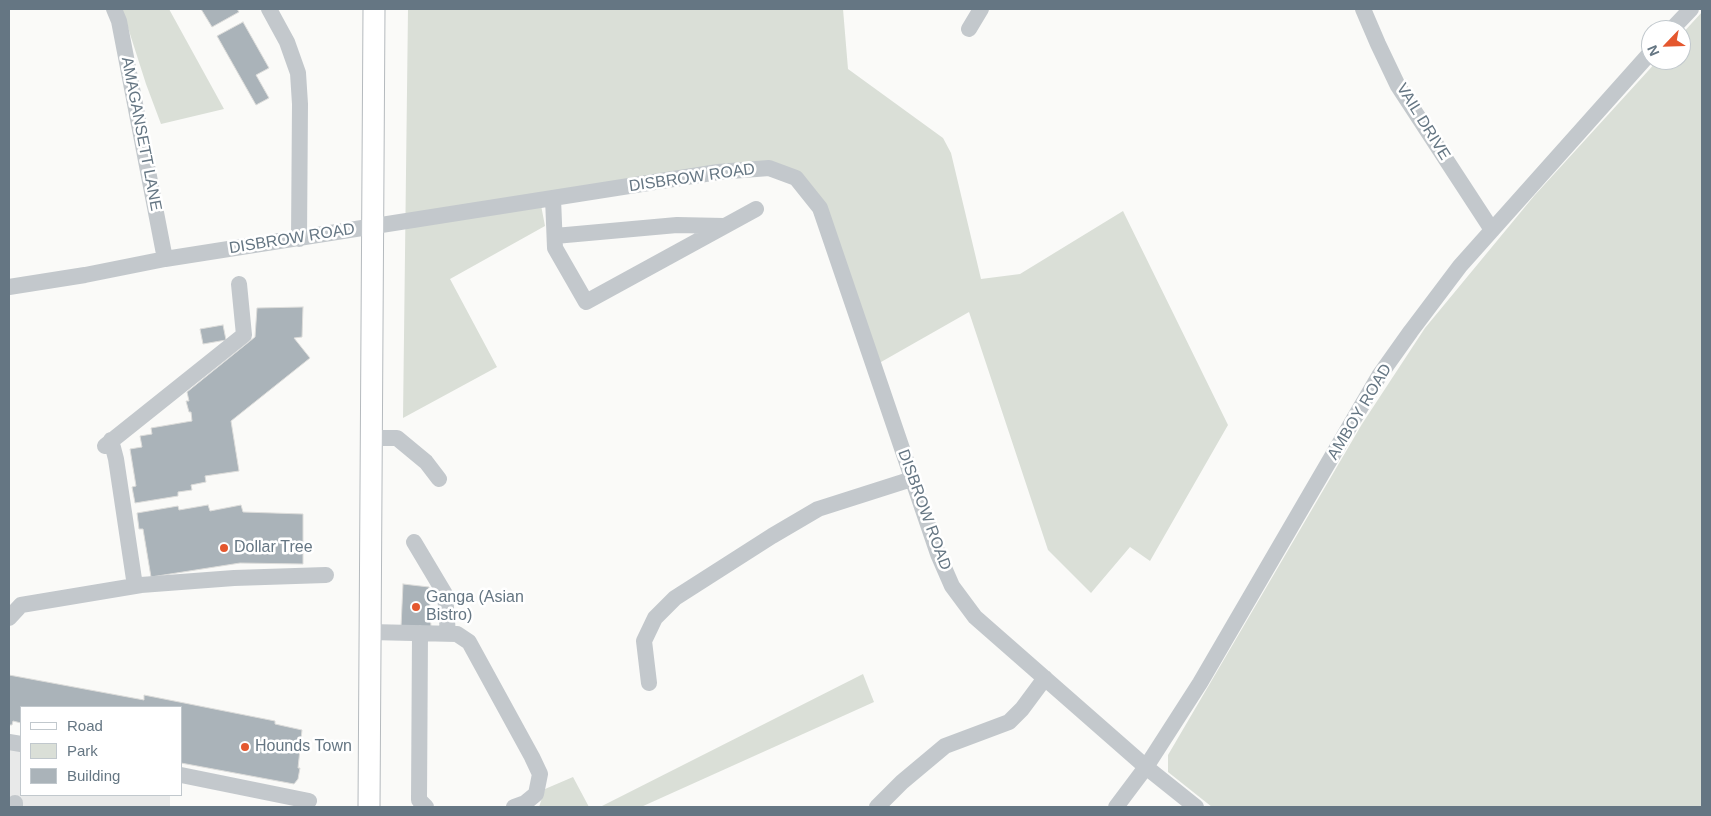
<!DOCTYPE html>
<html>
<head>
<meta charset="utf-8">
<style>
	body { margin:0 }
	#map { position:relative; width:1711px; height:816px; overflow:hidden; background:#fafaf8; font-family:Arial,sans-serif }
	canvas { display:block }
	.frame { position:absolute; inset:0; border:10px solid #657683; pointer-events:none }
	.legend { position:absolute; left:20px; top:706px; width:162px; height:90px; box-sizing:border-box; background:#fff; border:1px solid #c1c8cd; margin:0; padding:6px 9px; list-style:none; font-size:15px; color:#657683 }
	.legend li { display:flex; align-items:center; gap:10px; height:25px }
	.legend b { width:25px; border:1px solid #c1c8cd }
	.north { position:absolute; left:1641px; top:20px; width:50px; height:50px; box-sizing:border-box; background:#fff; border:1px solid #c1c8cd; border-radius:50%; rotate:246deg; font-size:14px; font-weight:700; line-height:20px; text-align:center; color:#657683 }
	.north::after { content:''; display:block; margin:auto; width:18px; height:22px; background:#e4572e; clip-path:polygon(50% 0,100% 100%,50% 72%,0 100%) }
</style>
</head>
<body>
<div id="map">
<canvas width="1711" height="816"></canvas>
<div class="frame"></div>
<ul class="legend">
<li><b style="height:6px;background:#fff"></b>Road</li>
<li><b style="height:14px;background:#dadfd7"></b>Park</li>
<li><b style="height:14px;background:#aab3b9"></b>Building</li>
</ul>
<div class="north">N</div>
</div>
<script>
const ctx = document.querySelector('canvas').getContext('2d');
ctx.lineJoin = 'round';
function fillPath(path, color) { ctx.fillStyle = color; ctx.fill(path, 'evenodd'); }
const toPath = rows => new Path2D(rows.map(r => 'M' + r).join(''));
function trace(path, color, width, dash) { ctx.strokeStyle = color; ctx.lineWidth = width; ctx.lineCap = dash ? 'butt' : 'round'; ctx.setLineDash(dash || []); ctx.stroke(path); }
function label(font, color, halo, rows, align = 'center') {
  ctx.font = font + ' Arial,sans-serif'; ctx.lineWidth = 5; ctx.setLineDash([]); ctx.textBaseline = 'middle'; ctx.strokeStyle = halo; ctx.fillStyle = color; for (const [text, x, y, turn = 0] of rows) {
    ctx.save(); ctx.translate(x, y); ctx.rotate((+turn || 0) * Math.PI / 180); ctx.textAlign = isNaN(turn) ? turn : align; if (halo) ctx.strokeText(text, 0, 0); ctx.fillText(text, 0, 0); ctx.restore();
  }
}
const built = toPath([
	[9,747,21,749,21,795,170,795,170,807,9,807]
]);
const green = toPath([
	[122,9,169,9,224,109,161,124,146,84],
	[408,9,843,9,848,69,943,138,951,153,981,279,1020,274,1123,211,1228,425,1150,561,1130,547,1091,593,1048,550,969,312,874,366,801,181,748,173,540,200,545,226,450,279,497,367,403,418],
	[1702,12,1702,807,1212,807,1168,772,1168,755,1362,424,1425,328,1534,196,1658,60,1681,60,1681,35],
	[863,674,874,702,641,807,600,807],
	[573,777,589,807,539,807,545,789]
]);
const building = toPath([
	[201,9,237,9,239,12,212,27,201,9],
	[243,22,269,68,256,75,269,98,256,105,217,36,243,22],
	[303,307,302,337,294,338,310,358,231,421,239,471,205,476,206,482,191,485,192,490,178,492,178,496,135,503,132,487,136,486,130,449,142,447,140,436,152,434,151,428,192,421,191,412,189,412,186,401,189,401,187,392,255,337,257,308,303,307],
	[223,325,226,340,203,344,200,329,223,325],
	[208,505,210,511,241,505,243,512,303,514,303,564,240,563,151,577,143,529,139,529,137,513,178,506,179,510,208,505],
	[403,584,429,587,431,627,401,627,403,584],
	[9,675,144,700,144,695,275,721,275,724,302,730,298,768,300,768,298,779,294,784,181,763,181,707,21,707,21,723,13,721,12,725,9,725,9,675]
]);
const minor = toPath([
	[114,9,119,21,165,259],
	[269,9,287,42,298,73,300,104,299,239],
	[1363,9,1378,44,1398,86,1492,230],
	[969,29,981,9],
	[1671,30,1691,9],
	[553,198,555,248,586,302,756,209],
	[555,236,677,225,724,226],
	[9,287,85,275,165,259,718,172,769,168,796,178,820,208,938,554,952,586,975,617,1146,767,1196,807],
	[372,438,397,438,426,462,439,479],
	[111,440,116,459,135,586],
	[105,446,244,335,239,284],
	[414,542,445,594,448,634],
	[9,618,21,605,141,585,234,578,326,575],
	[370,632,457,634,469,642,532,757,540,774,536,794,525,803,514,807],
	[420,633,419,800,426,807],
	[649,683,644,641,655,618,675,598,772,536,818,509,912,479],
	[9,742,21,744],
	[181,775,309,801],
	[15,803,15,807],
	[877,807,902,782,945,746,1009,722,1022,709,1045,678],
	[1116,807,1146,767,1200,683,1355,417,1379,376,1411,331,1460,266,1651,52]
]);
const major = toPath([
	[369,807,374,9]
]);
const markers = [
	[224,548,5,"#e4572e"],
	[416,607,5,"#e4572e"],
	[245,747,5,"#e4572e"]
];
const streetNames = [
	["VAIL DRIVE",1423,122,58],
	["AMAGANSETT LANE",141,134,79],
	["DISBROW ROAD",692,178,-8],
	["DISBROW ROAD",292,239,-9],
	["AMBOY ROAD",1360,412,-59],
	["DISBROW ROAD",924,510,70]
];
const poiNames = [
	["Dollar Tree",234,548],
	["Ganga (Asian",426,598],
	["Bistro)",426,616],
	["Hounds Town",255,747]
];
fillPath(built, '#e8e9e9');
fillPath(green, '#dadfd7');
fillPath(building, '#aab3b9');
trace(building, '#dcdcda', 1);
trace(major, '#b5babe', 23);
trace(minor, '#c3c8cc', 16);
trace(major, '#fff', 21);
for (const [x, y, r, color] of markers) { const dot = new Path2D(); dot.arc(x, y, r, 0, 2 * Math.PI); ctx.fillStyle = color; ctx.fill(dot); trace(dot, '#fff', 2); }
label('16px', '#657683', '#fff', streetNames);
label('16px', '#657683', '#fff', poiNames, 'left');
</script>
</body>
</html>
